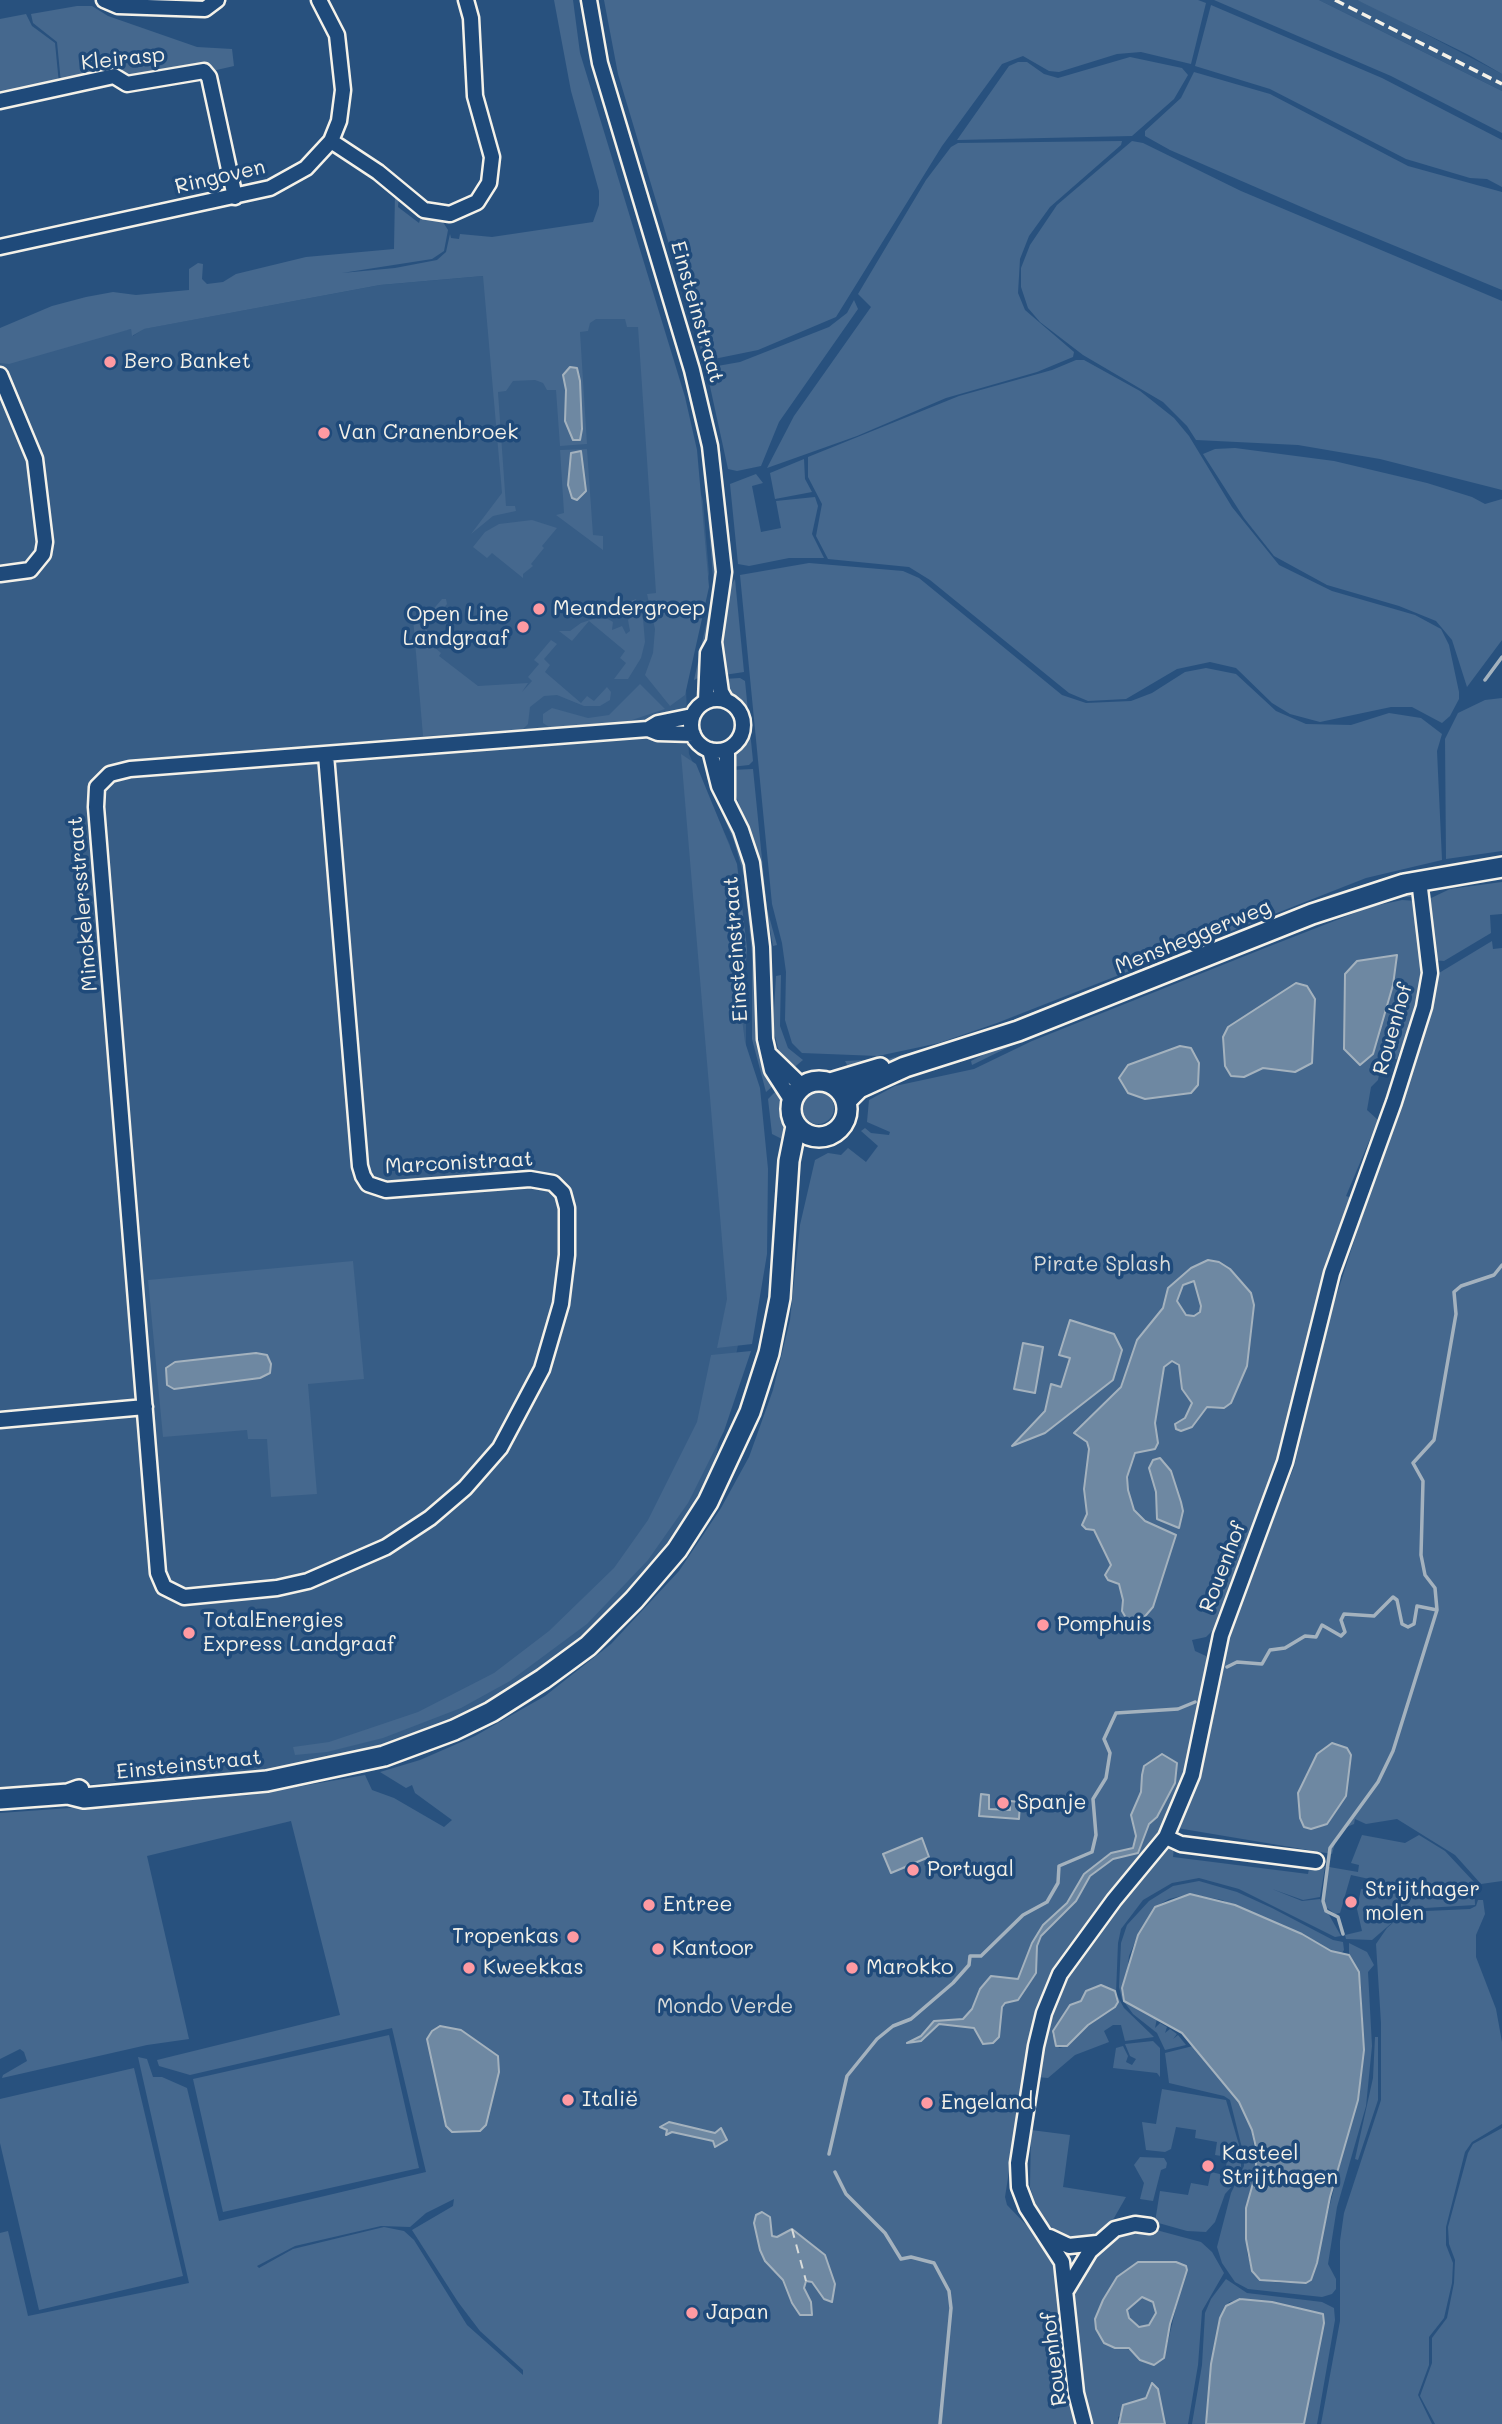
<!DOCTYPE html>
<html>
<head>
<meta charset="utf-8">
<style>
	body { margin:0 }
	canvas { display:block; background:#28517e }
</style>
</head>
<body>
<canvas width="1502" height="2424"></canvas>
<script>
const ctx = document.querySelector('canvas').getContext('2d');
ctx.lineJoin = 'round';
function fillPath(path, color) { ctx.fillStyle = color; ctx.fill(path, 'evenodd'); }
const toPath = rows => new Path2D(rows.map(r => 'M' + r).join(''));
function trace(path, color, width, dash) { ctx.strokeStyle = color; ctx.lineWidth = width; ctx.lineCap = dash ? 'butt' : 'round'; ctx.setLineDash(dash || []); ctx.stroke(path); }
function label(font, color, halo, rows, align = 'center') {
  ctx.font = font + ' Mali,sans-serif'; ctx.lineWidth = 7; ctx.setLineDash([]); ctx.textBaseline = 'middle'; ctx.strokeStyle = halo; ctx.fillStyle = color; for (const [text, x, y, turn = 0] of rows) {
    ctx.save(); ctx.translate(x, y); ctx.rotate((+turn || 0) * Math.PI / 180); ctx.textAlign = isNaN(turn) ? turn : align; if (halo) ctx.strokeText(text, 0, 0); ctx.fillText(text, 0, 0); ctx.restore();
  }
}
const built = toPath([
	[1319,0,1357,0,1372,6,1502,74,1502,91],
	[633,263,703,501,709,574,686,689,688,739,689,754,730,845,746,979,746,1084,753,1270,710,1485,656,1565,601,1625,549,1667,473,1713,369,1752,297,1767,0,1792,0,356,131,329,133,336,143,329,380,285]
]);
const green = toPath([
	[554,0,573,0,580,53,685,397,697,450,709,587,685,695,670,706,645,675,653,653,655,629,647,594,656,593,638,327,627,327,625,319,596,319,590,323,588,331,580,332,587,444,560,446,556,390,547,390,543,383,535,380,513,381,506,391,498,392,506,506,515,506,516,511,493,516,471,534,502,493,483,276,380,285,144,329,132,336,131,329,9,364,0,363,0,328,52,306,86,297,113,292,136,295,189,290,189,269,198,263,203,264,202,279,207,284,223,282,236,274,306,257,394,249,395,194,399,196,398,207,419,223,422,213,441,219,448,230,444,251,432,259,342,273,395,268,437,260,446,252,450,234,451,238,459,239,460,234,492,237,593,222,599,205,599,191,571,91],
	[604,0,1198,0,1206,3,1191,64,1141,52,1117,54,1059,72,1049,71,1023,56,1002,64,942,146,836,317,758,350,704,361,618,74],
	[1214,0,1319,0,1502,91,1502,133,1391,76],
	[1357,0,1502,0,1502,74,1469,55],
	[1211,5,1382,78,1502,140,1502,187,1487,179,1470,178,1406,159,1270,89,1195,66],
	[77,6,92,6,108,16,197,47,232,49,234,66,212,71,61,83,57,42,33,23,31,14],
	[26,14,32,26,55,43,59,84,0,96,0,19],
	[1130,57,1182,68,1188,75,1174,99,1132,136,957,140,1009,66,1018,62,1027,62,1044,74,1058,78],
	[1194,72,1270,94,1408,166,1502,192,1502,290,1320,215,1170,150,1145,136,1145,131,1181,98],
	[1122,141,1121,145,1050,207,1029,236,1020,259,1018,293,1025,310,1074,352,1073,357,1037,372,946,398,857,436,767,468,794,416,871,307,858,294,926,180,951,147,958,143],
	[1132,141,1143,143,1241,191,1502,301,1502,490,1380,459,1298,445,1196,440,1187,426,1163,402,1083,355,1040,322,1028,308,1021,287,1021,268,1030,245,1057,205],
	[854,300,858,309,779,422,761,466,737,471,728,469,706,368,740,362,829,327,847,313],
	[1076,360,1084,360,1140,391,1174,418,1189,436,1232,507,1279,565,1332,591,1415,615,1441,629,1449,645,1459,692,1459,699,1450,716,1442,723,1412,707,1391,707,1320,722,1290,714,1272,703,1236,668,1210,662,1177,669,1126,699,1088,701,1069,693,930,580,909,567,828,559,816,536,822,504,808,477,808,457,959,396,1052,370],
	[1235,448,1334,461,1427,483,1472,497,1485,504,1502,499,1502,640,1467,687,1452,640,1436,621,1399,606,1327,585,1274,556,1244,518,1203,454,1215,449],
	[587,449,593,535,603,536,603,550,556,515,564,513,560,450],
	[804,459,805,479,812,492,775,499,770,473],
	[756,474,763,483,752,486,761,532,781,528,776,501,815,497,818,506,812,534,824,558,789,558,749,566,738,564,730,484],
	[705,482,714,531,716,580,704,649,702,676,694,680,714,588],
	[532,520,557,528,542,546,544,548,531,564,533,566,523,574,523,578,492,553,487,558,473,547,485,532,499,524],
	[809,563,903,571,919,578,1062,695,1086,703,1131,701,1152,693,1185,672,1206,668,1236,674,1276,711,1306,724,1351,725,1389,713,1421,718,1442,734,1437,751,1442,860,1366,878,997,1023,939,1043,878,1056,802,1053,792,1043,785,1020,786,972,782,943,772,904,740,575],
	[735,579,744,672,724,675,721,639,730,587],
	[442,599,446,599,447,604,426,629,428,632,423,637,441,653,439,656,478,686,528,683,522,692,532,681,528,677,539,664,534,660,551,640,557,644,544,659,550,665,545,672,581,703,587,696,594,701,607,687,611,692,610,700,600,706,584,706,557,695,544,696,530,707,528,724,522,730,423,736,413,618,420,625],
	[636,599,643,619,645,642,641,658,628,679,614,679,626,663,620,658,625,651,589,621,572,641,559,631,570,631,581,623,593,619,608,619,613,622,612,630,622,626,626,634,630,631,628,620,635,611,619,606],
	[740,678,745,681,753,761,749,765,731,767,734,750,745,734,747,721,743,708,726,690,724,679],
	[640,684,665,709,623,723,552,729,543,723,543,714,552,708,588,718,609,715],
	[1502,698,1502,851,1446,859,1445,739,1458,713,1485,700],
	[681,754,696,764,737,864,747,948,742,1019,745,1042,760,1088,768,1169,767,1254,752,1344,717,1348,727,1299],
	[753,769,767,909,777,945,773,946,755,847,733,788,732,770],
	[711,773,746,872,754,949,756,1041,763,1068,774,1085,766,1092,752,1039,752,954,744,876,734,841,707,778,706,773],
	[1411,871,1412,874,995,1032,895,1062,851,1072,845,1061,888,1059,973,1036,1332,894],
	[1502,882,1502,914,1490,915,1491,933,1444,961,1432,960,1429,899,1450,889],
	[1402,890,1417,897,1394,897,1351,910,1021,1041,972,1065,971,1061,1002,1045,1306,923],
	[1402,900,1418,901,1426,960,1412,1035,1404,1041,1397,1059,1382,1058,1378,1080,1371,1087,1367,1110,1378,1120,1346,1196,1354,1199,1288,1442,1215,1628,1206,1637,1192,1640,1195,1651,1206,1656,1208,1673,1196,1734,1182,1781,1161,1835,1042,2009,1029,2042,1005,2197,1007,2205,1039,2238,1062,2276,1079,2424,0,2424,0,2233,8,2231,28,2316,189,2283,138,2057,147,2059,153,2077,162,2077,187,2088,219,2221,426,2172,392,2028,190,2075,159,2066,157,2060,340,2015,291,1821,147,1856,189,2039,147,2045,2,2078,3,2075,27,2061,24,2052,20,2049,0,2059,0,1813,251,1795,365,1775,372,1790,394,1798,444,1827,452,1820,415,1793,412,1785,406,1788,380,1772,420,1760,475,1736,545,1696,611,1644,679,1571,721,1508,749,1457,773,1390,790,1320,800,1225,815,1160,828,1153,841,1155,848,1148,866,1162,878,1146,861,1131,865,1128,871,1133,889,1135,890,1132,867,1122,869,1100,895,1086,974,1069,1032,1041,1265,948,1370,907],
	[454,2199,453,2206,412,2230,458,2302,480,2331,523,2370,523,2375,467,2325,414,2240,404,2231,384,2227,293,2249,259,2268,257,2266,295,2246,381,2226,410,2227,426,2213],
	[1492,941,1493,949,1502,948,1502,1881,1481,1884,1455,1855,1397,1819,1366,1824,1355,1819,1354,1824,1342,1829,1337,1836,1332,1854,1177,1828,1190,1796,1226,1638,1294,1467,1332,1309,1433,998,1434,976],
	[781,975,780,1026,788,1048,803,1060,791,1070,779,1052,773,1028,776,976],
	[777,1090,784,1101,788,1142,772,1134,768,1099],
	'802 1108a16 16 0 1 1 32 0a16 16 0 1 1-32 0Z',
	[353,1261,364,1379,308,1384,317,1494,271,1497,267,1439,248,1439,247,1430,163,1437,148,1280],
	[751,1351,724,1431,688,1503,648,1560,587,1624,510,1681,461,1708,383,1738,327,1752,295,1755,293,1747,329,1742,418,1712,494,1673,549,1631,614,1568,648,1520,697,1422,711,1355],
	[1362,1835,1405,1843,1419,1835,1445,1851,1474,1882,1475,1905,1408,1909,1372,1940,1346,1939,1345,1935,1362,1931,1357,1909,1361,1889,1389,1894,1392,1884,1351,1875,1340,1913,1335,1914,1326,1907,1324,1898,1329,1867,1358,1872,1359,1865,1351,1863],
	[1174,1848,1173,1857,1308,1874,1310,1864,1325,1867,1320,1897,1303,1900,1272,1889,1302,1901,1320,1899,1341,1936,1335,1937,1239,1889,1199,1878,1172,1883,1143,1900,1121,1929,1118,1943,1116,1993,1105,1986,1096,1986,1081,2001,1070,2005,1052,2034,1059,2048,1067,2046,1088,2025,1115,2007,1118,1997,1124,2008,1154,2037,1125,2041,1121,2025,1113,2025,1104,2031,1109,2042,1075,2055,1048,2078,1037,2077,1042,2035,1071,1964,1162,1850],
	[1199,1881,1237,1892,1272,1908,1333,1940,1343,1942,1344,1950,1342,1953,1331,1951,1302,1934,1222,1900,1190,1894,1169,1899,1155,1907,1138,1935,1129,1956,1126,1981,1121,1988,1123,2001,1157,2018,1155,2028,1160,2023,1167,2027,1165,2033,1170,2029,1177,2034,1173,2039,1178,2035,1186,2045,1165,2050,1157,2033,1133,2014,1122,1999,1119,1987,1121,1943,1127,1925,1149,1901,1173,1886],
	[1478,1900,1483,1900,1485,1914,1476,1935,1476,1957,1496,2009,1502,2042,1502,2124,1472,2142,1465,2152,1446,2227,1446,2245,1453,2263,1452,2283,1444,2318,1429,2337,1429,2365,1418,2395,1432,2424,1321,2424,1340,2321,1340,2241,1344,2213,1381,2100,1381,2023,1376,1944,1387,1928,1405,1912,1470,1909,1476,1906],
	[1349,1943,1367,1952,1374,1965,1368,1972,1372,2046,1366,2106,1337,2207,1328,2264,1336,2279,1336,2289,1332,2294,1322,2297,1248,2289,1235,2282,1222,2263,1217,2247,1231,2193,1244,2166,1243,2152,1230,2100,1224,2096,1169,2083,1165,2053,1193,2046,1239,2102,1251,2125,1257,2167,1246,2206,1247,2253,1253,2274,1260,2280,1281,2283,1303,2283,1311,2280,1361,2081,1364,2050,1361,1985,1359,1972,1349,1955],
	[389,2035,419,2168,223,2212,193,2079],
	[1375,2037,1378,2037,1378,2100,1358,2160,1355,2159,1373,2078],
	[1153,2041,1160,2048,1160,2077,1157,2073,1113,2068,1116,2048,1123,2046,1128,2056,1126,2062,1132,2065,1136,2059,1130,2056,1125,2044],
	[134,2068,183,2276,39,2310,0,2143,0,2099],
	[1162,2089,1226,2100,1241,2152,1241,2167,1235,2183,1225,2194,1215,2222,1206,2232,1187,2231,1155,2222,1160,2191,1188,2195,1191,2183,1208,2186,1211,2172,1224,2175,1228,2157,1215,2155,1217,2142,1195,2138,1196,2130,1176,2127,1171,2149,1165,2152,1146,2150,1142,2122,1156,2124],
	[1502,2128,1502,2424,1435,2424,1420,2396,1432,2363,1432,2338,1447,2318,1454,2283,1455,2260,1449,2244,1448,2227,1468,2153,1473,2144],
	[1031,2130,1070,2135,1063,2187,1126,2197,1114,2218,1100,2232,1081,2239,1070,2238,1060,2234,1047,2223,1036,2205,1030,2187],
	[1140,2157,1164,2158,1167,2163,1166,2168,1161,2170,1153,2201,1140,2199,1144,2183,1134,2165],
	[1145,2227,1201,2242,1212,2252,1224,2273,1202,2311,1198,2365,1188,2424,1165,2424,1158,2389,1151,2384,1146,2398,1118,2417,1119,2424,1089,2424,1081,2396,1073,2312,1076,2283,1087,2264,1111,2240],
	[1138,2262,1176,2262,1186,2266,1164,2358,1136,2355,1133,2351,1121,2347,1103,2300,1117,2277],
	[1226,2279,1247,2293,1322,2302,1334,2308,1335,2320,1317,2424,1304,2424,1324,2323,1323,2314,1272,2302,1243,2299,1229,2302,1220,2318,1211,2364,1206,2424,1192,2424,1202,2365,1205,2313,1211,2299],
	'1128 2312a14 14 0 1 1 28 0a14 14 0 1 1-28 0Z'
]);
const water = toPath([
	[570,367,577,368,580,381,582,429,580,440,573,440,565,421,566,390,563,375,570,367],
	[581,451,586,491,577,500,572,498,568,485,571,453,581,451],
	[1397,955,1393,985,1373,1054,1360,1065,1344,1049,1345,974,1357,961,1397,955],
	[1296,983,1307,986,1315,999,1312,1063,1295,1072,1263,1068,1244,1077,1231,1076,1225,1066,1223,1037,1228,1027,1296,983],
	[1180,1046,1191,1048,1199,1063,1198,1085,1191,1093,1145,1099,1128,1093,1119,1078,1128,1065,1180,1046],
	[1208,1260,1219,1262,1230,1269,1251,1293,1254,1305,1247,1366,1231,1403,1224,1408,1207,1407,1192,1427,1181,1431,1176,1429,1175,1424,1185,1418,1192,1403,1182,1389,1179,1365,1172,1361,1164,1367,1155,1423,1158,1443,1155,1449,1135,1453,1127,1477,1128,1490,1134,1510,1145,1521,1176,1535,1153,1607,1141,1621,1130,1625,1122,1611,1123,1600,1119,1584,1108,1580,1105,1575,1111,1565,1094,1530,1086,1529,1082,1525,1087,1514,1084,1489,1089,1449,1087,1442,1074,1433,1121,1387,1137,1340,1163,1308,1168,1288,1191,1268,1208,1260],
	[1194,1281,1201,1306,1200,1312,1194,1316,1186,1315,1177,1301,1183,1285,1194,1281],
	[1070,1320,1114,1334,1122,1350,1113,1380,1045,1433,1012,1446,1045,1411,1051,1384,1061,1387,1070,1358,1059,1355,1070,1320],
	[1023,1343,1043,1347,1035,1393,1014,1389,1023,1343],
	[256,1353,267,1355,271,1364,270,1373,260,1378,174,1389,167,1385,166,1368,175,1362,256,1353],
	[1160,1458,1171,1471,1181,1502,1183,1511,1179,1528,1157,1519,1156,1492,1149,1468,1153,1460,1160,1458],
	[1332,1743,1347,1748,1351,1755,1346,1796,1327,1824,1311,1829,1304,1827,1300,1818,1298,1793,1317,1754,1332,1743],
	[1162,1754,1177,1763,1175,1783,1157,1817,1149,1824,1138,1853,1113,1859,1090,1876,1076,1901,1041,1936,1037,1946,1036,1973,1018,2000,1005,2003,1002,2007,999,2037,993,2043,983,2044,974,2028,939,2024,921,2041,907,2043,921,2036,934,2021,963,2019,972,2009,980,1989,991,1976,1018,1979,1032,1943,1043,1925,1067,1903,1084,1874,1111,1853,1133,1848,1136,1836,1131,1815,1141,1792,1142,1775,1144,1766,1162,1754],
	[981,1794,989,1795,989,1809,1010,1810,1010,1801,1020,1802,1019,1819,979,1816,981,1794],
	[922,1838,929,1857,891,1873,883,1854,922,1838],
	[1190,1894,1235,1905,1302,1934,1331,1951,1349,1955,1359,1972,1364,2050,1358,2100,1330,2197,1317,2263,1311,2280,1306,2283,1260,2280,1252,2271,1246,2239,1246,2208,1255,2176,1257,2152,1252,2130,1239,2102,1182,2033,1124,2001,1122,1988,1138,1935,1155,1907,1190,1894],
	[1101,1985,1115,1991,1118,2002,1115,2007,1088,2025,1067,2046,1056,2046,1053,2031,1070,2005,1081,2001,1086,1991,1101,1985],
	[440,2026,461,2030,498,2056,499,2072,486,2125,480,2131,452,2132,446,2126,427,2039,432,2031,440,2026],
	[669,2122,715,2133,721,2128,727,2140,715,2147,713,2141,672,2132,666,2135,667,2130,660,2127,669,2122],
	[762,2212,770,2217,772,2236,777,2237,792,2229,825,2255,835,2284,832,2302,824,2299,812,2282,806,2281,804,2288,811,2302,812,2315,800,2315,792,2303,783,2280,765,2261,760,2250,754,2223,756,2215,762,2212],
	[1138,2262,1176,2262,1186,2266,1187,2270,1170,2324,1164,2358,1154,2365,1140,2360,1129,2348,1115,2348,1104,2343,1096,2329,1095,2319,1103,2300,1117,2277,1138,2262],
	[1142,2297,1153,2302,1156,2313,1149,2325,1139,2327,1129,2318,1127,2310,1142,2297],
	[1240,2299,1272,2302,1323,2314,1324,2323,1304,2424,1206,2424,1211,2364,1220,2318,1226,2306,1240,2299],
	[1152,2383,1158,2389,1165,2424,1119,2424,1123,2405,1146,2398,1152,2383]
]);
const stream = toPath([
	[1485,680,1502,657],
	[1227,1667,1237,1662,1262,1664,1270,1650,1285,1648,1305,1636,1316,1637,1322,1625,1341,1636,1345,1632,1341,1620,1344,1614,1374,1616,1393,1597,1397,1600,1402,1624,1408,1627,1414,1624,1417,1606,1437,1610],
	[1343,1934,1338,1917,1326,1911,1323,1901,1330,1848,1378,1782,1393,1751,1437,1610,1435,1588,1425,1575,1421,1555,1423,1481,1413,1463,1434,1440,1456,1314,1454,1292,1461,1286,1494,1275,1502,1265],
	[829,2154,847,2076,877,2039,893,2026,911,2019,953,1983,969,1965,970,1956,981,1956,1023,1915,1047,1902,1058,1883,1059,1866,1092,1852,1096,1835,1093,1799,1106,1778,1110,1753,1104,1739,1116,1713,1178,1709,1195,1702],
	[835,2172,846,2194,885,2233,901,2259,911,2257,934,2263,949,2291,951,2308,940,2424]
]);
const ferry = toPath([
	[792,2229,806,2281]
]);
const minor = toPath([
	[104,0,118,6,205,9,217,0],
	[589,0,600,63,692,370,710,446,724,572,714,642,708,653,706,701],
	[0,101,114,76,127,84,204,71,209,77,235,197],
	[331,141,378,172,424,210,450,214,477,202,489,183,492,157,475,96,471,18,466,0],
	[0,247,270,188,306,168,331,141,339,121,343,90,337,35,319,0],
	[0,375,35,459,45,542,43,554,30,570,0,574],
	[714,642,721,692,725,699],
	'691 725a26 26 0 1 1 52 0a26 26 0 1 1-52 0Z',
	[648,729,658,723,692,716],
	[727,749,727,800],
	[710,750,719,786,741,830,752,863,762,947,765,1039,772,1070,792,1101],
	[326,755,360,1166,363,1176,368,1184,386,1190,530,1179,553,1183,563,1193,567,1208,567,1255,561,1304,542,1369,500,1448,465,1488,430,1518,386,1547,308,1581,277,1588,184,1597,164,1587,158,1573,96,807,97,787,110,774,130,769,648,729,658,733,693,734],
	[770,1055,802,1086],
	[0,1420,145,1407],
	[1166,1837,1181,1844,1316,1861],
	[1050,2237,1069,2246,1097,2243],
	[1067,2289,1090,2251,1115,2229,1135,2224,1150,2226],
	[1084,2424,1076,2393,1062,2262,1027,2208,1019,2187,1018,2163,1036,2046,1044,2013,1060,1974,1114,1900,1166,1837,1192,1775,1221,1635,1285,1462,1332,1273,1394,1102,1424,1007,1430,973,1419,880]
]);
const major = toPath([
	'791 1109a28 28 0 1 1 56 0a28 28 0 1 1-56 0Z',
	[830,1083,880,1068],
	[846,1101,859,1088,905,1067,1018,1031,1312,914,1404,884,1502,867],
	[68,1794,84,1798,267,1781,384,1756,454,1730,491,1712,543,1679,588,1646,634,1600,677,1550,708,1502,750,1412,769,1353,780,1298,789,1161,796,1126],
	[0,1799,68,1794,79,1790]
]);
const rail = toPath([
	[1335,0,1502,84]
]);
const markers = [
	[110,362,7,"#ff9aa2"],
	[324,433,7,"#ff9aa2"],
	[539,609,7,"#ff9aa2"],
	[523,627,7,"#ff9aa2"],
	[1043,1625,7,"#ff9aa2"],
	[189,1633,7,"#ff9aa2"],
	[1003,1803,7,"#ff9aa2"],
	[913,1870,7,"#ff9aa2"],
	[1351,1902,7,"#ff9aa2"],
	[649,1905,7,"#ff9aa2"],
	[573,1937,7,"#ff9aa2"],
	[658,1949,7,"#ff9aa2"],
	[469,1968,7,"#ff9aa2"],
	[852,1968,7,"#ff9aa2"],
	[568,2100,7,"#ff9aa2"],
	[927,2103,7,"#ff9aa2"],
	[1208,2166,7,"#ff9aa2"],
	[692,2313,7,"#ff9aa2"]
];
const streetNames = [
	["Kleirasp",123,59,-6],
	["Ringoven",220,177,-13],
	["Einsteinstraat",697,312,74],
	["Minckelersstraat",83,904,-95],
	["Mensheggerweg",1193,937,-22],
	["Einsteinstraat",736,949,-94],
	["Rouenhof",1393,1029,-74],
	["Marconistraat",459,1163,-3],
	["Rouenhof",1223,1567,-69],
	["Einsteinstraat",189,1765,-6],
	["Rouenhof",1054,2359,-97]
];
const poiNames = [
	["Bero Banket",124,362],
	["Van Cranenbroek",338,433],
	["Meandergroep",553,609],
	["Open Line",509,615,"right"],
	["Landgraaf",509,639,"right"],
	["TotalEnergies",203,1621],
	["Express Landgraaf",203,1645],
	["Pomphuis",1057,1625],
	["Spanje",1017,1803],
	["Portugal",927,1870],
	["Strijthager",1365,1890],
	["molen",1365,1914],
	["Entree",663,1905],
	["Tropenkas",559,1937,"right"],
	["Kantoor",672,1949],
	["Kweekkas",483,1968],
	["Marokko",866,1968],
	["Italië",582,2100],
	["Engeland",941,2103],
	["Kasteel",1222,2154],
	["Strijthagen",1222,2178],
	["Japan",706,2313]
];
const parkNames = [
	["Pirate Splash",1102,1265],
	["Mondo Verde",725,2007]
];
fillPath(built, '#375d86');
fillPath(green, '#45688e');
fillPath(water, '#6e88a2');
trace(water, '#a4b2be', 2);
trace(stream, '#a4b2be', 3.5);
trace(ferry, '#d9dcda', 2, [9, 7]);
trace(minor, '#f4f1e8', 19);
trace(major, '#f4f1e8', 24);
trace(minor, '#1f4a7a', 14);
trace(major, '#1f4a7a', 19);
trace(rail, '#f4f1e8', 3.5, [10, 5]);
for (const [x, y, r, color] of markers) { const dot = new Path2D(); dot.arc(x, y, r, 0, 2 * Math.PI); ctx.fillStyle = color; ctx.fill(dot); trace(dot, '#1f4a7a', 2.5); }
label('21px', '#f4f1e8', '#1f4a7a', streetNames);
label('21px', '#f4f1e8', '#1f4a7a', poiNames, 'left');
label('21px', '#dadcda', '#1f4a7a', parkNames);
</script>
</body>
</html>
